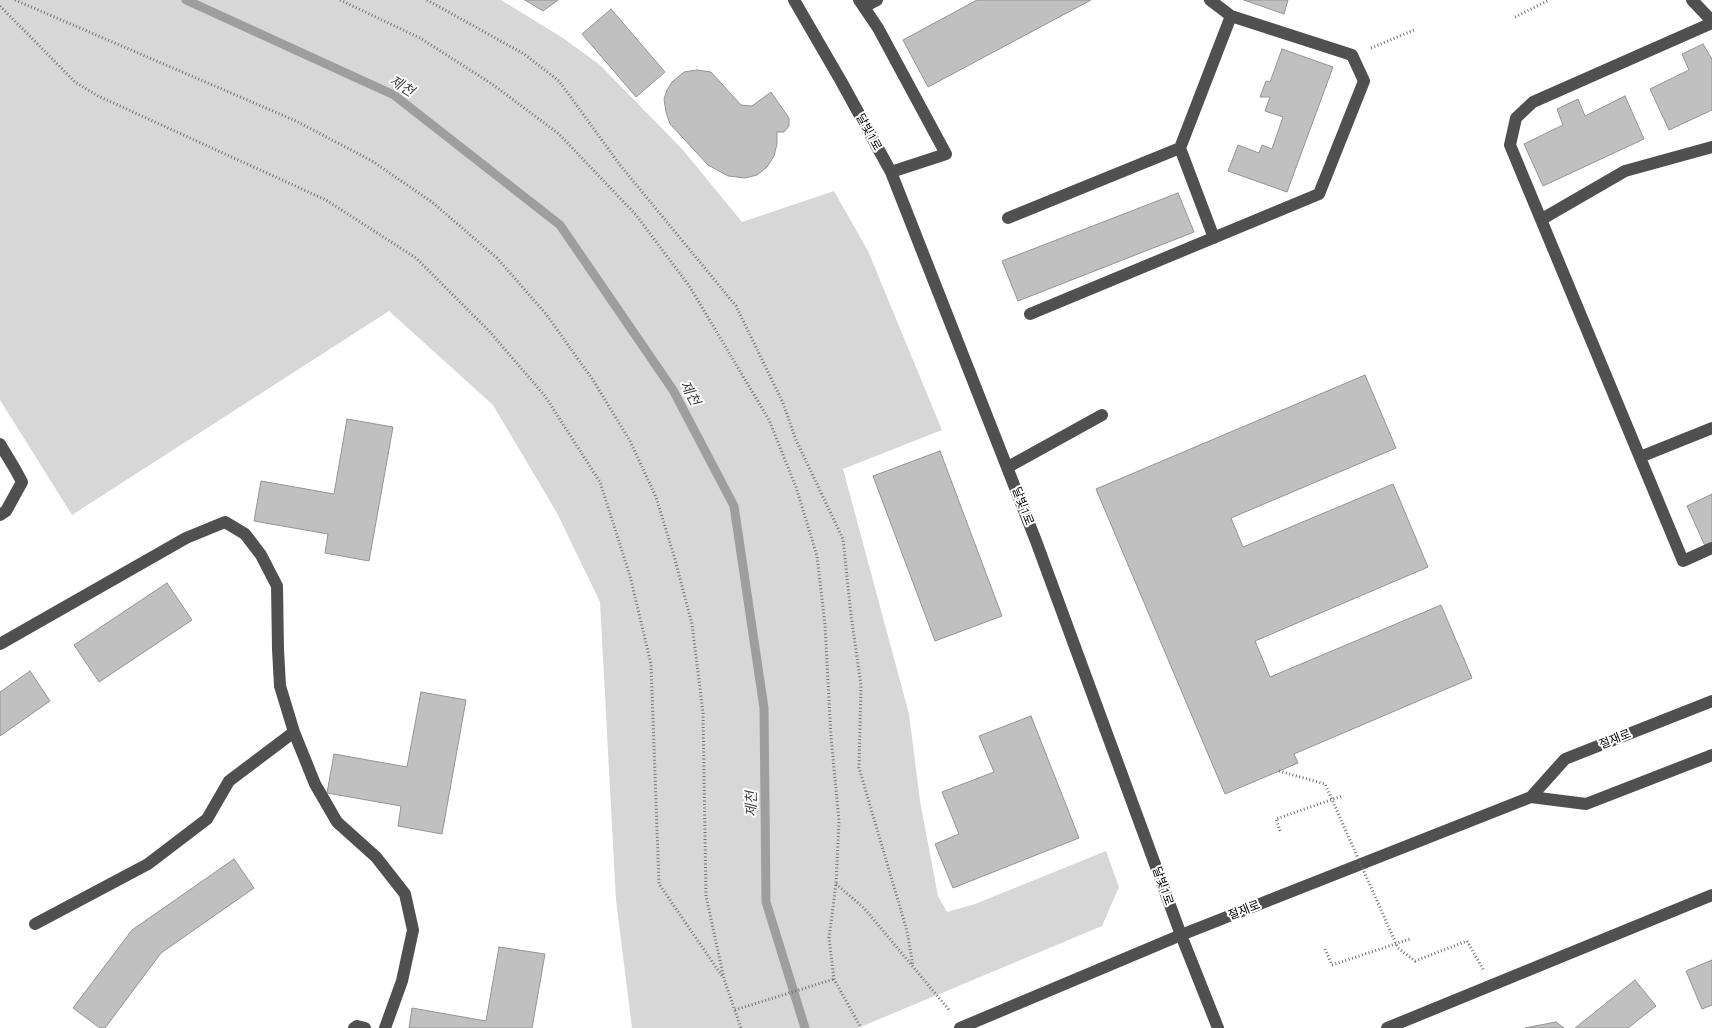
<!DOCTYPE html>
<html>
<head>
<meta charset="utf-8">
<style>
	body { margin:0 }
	canvas { display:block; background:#fff }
</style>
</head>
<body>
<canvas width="1712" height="1028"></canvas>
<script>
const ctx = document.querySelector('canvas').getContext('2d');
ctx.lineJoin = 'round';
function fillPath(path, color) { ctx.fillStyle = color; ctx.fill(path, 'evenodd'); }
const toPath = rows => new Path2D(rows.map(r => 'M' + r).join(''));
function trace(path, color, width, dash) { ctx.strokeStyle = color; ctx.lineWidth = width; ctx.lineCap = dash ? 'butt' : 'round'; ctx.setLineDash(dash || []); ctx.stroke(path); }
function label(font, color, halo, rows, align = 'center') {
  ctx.font = font + ' Ubuntu,"Noto Sans KR",sans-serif'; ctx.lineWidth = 4; ctx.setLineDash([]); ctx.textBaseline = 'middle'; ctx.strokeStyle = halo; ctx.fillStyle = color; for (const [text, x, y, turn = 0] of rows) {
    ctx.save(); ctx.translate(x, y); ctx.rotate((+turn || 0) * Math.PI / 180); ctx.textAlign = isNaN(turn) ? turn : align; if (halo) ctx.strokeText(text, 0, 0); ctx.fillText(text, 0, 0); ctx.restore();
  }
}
const green = toPath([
	[0,0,501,0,563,38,600,65,683,150,742,222,834,191,868,251,942,430,843,469,909,714,920,801,938,896,947,912,975,904,1106,851,1119,887,1102,926,858,1028,632,1028,616,900,600,602,557,513,493,405,389,311,72,515,0,400]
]);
const stream = toPath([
	[186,0,394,95,560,225,673,390,734,506,764,708,766,902,805,1028]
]);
const building = toPath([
	[525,0,558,0,543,11,525,0],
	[977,0,1091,0,928,87,903,40,977,0],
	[1244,0,1288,0,1284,14,1244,0],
	[611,9,665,72,636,97,582,34,611,9],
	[1703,44,1712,59,1712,110,1669,130,1650,89,1689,70,1682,54,1703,44],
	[1282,49,1333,67,1287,192,1228,171,1238,145,1259,153,1262,145,1272,149,1283,117,1265,111,1270,97,1260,97,1266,81,1270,82,1282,49],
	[697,70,711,72,741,105,752,106,771,92,789,118,789,126,784,132,777,132,777,144,774,156,767,167,757,175,745,178,728,176,708,165,670,124,666,112,664,99,667,90,672,82,684,72,697,70],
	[1625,96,1644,139,1543,186,1524,144,1563,125,1557,109,1578,99,1585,116,1625,96],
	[1178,193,1194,232,1018,301,1002,261,1178,193],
	[1365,375,1396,448,1231,518,1243,547,1393,484,1428,567,1255,641,1270,677,1441,605,1472,678,1294,754,1298,763,1225,794,1096,489,1365,375],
	[347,419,393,427,369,561,325,553,328,534,254,521,261,481,334,494,347,419],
	[940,451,1002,616,935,641,873,476,940,451],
	[1712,494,1712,545,1706,548,1687,506,1712,494],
	[167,583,192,620,99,682,74,645,167,583],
	[30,671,50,701,0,736,0,692,30,671],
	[421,692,466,700,442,834,398,826,401,806,327,793,334,754,407,767,421,692],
	[1031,716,1079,838,953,888,935,844,959,834,942,792,994,772,979,736,1031,716],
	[234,859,254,888,161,953,105,1028,100,1028,73,1008,132,930,234,859],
	[499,947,545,954,532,1028,409,1028,412,1008,486,1021,499,947],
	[1712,960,1712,1005,1702,1009,1686,971,1712,960],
	[1635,980,1656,1006,1628,1028,1575,1028,1635,980],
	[1556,1022,1564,1028,1525,1028,1556,1022]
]);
const path = toPath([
	[15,0,296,121,372,161,432,202,497,258,546,314,593,380,630,441,656,497,674,556,692,624,703,713,706,896,724,979,741,1028],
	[340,0,420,38,492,84,559,134,636,215,690,287,769,420,796,487,817,556,825,625,831,737,839,821,836,884,829,938,834,979,861,1028],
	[427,0,524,54,559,81,620,165,736,306,783,403,796,440,843,539,851,615,861,685,859,768,907,931,913,966],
	[0,6,75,82,98,96,326,200,416,258,490,332,545,396,600,482,630,576,651,664,659,884,722,976],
	[1515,17,1549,0],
	[1371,48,1414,30],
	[1280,831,1276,819,1342,796],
	[836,884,864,908,950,1011],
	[1325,949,1332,965,1410,939],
	[735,1010,834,979]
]);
const minor = toPath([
	[794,0,841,81,891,172,1036,541,1181,935,1218,1028],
	[859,0,878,28,946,154,891,172],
	[1692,0,1712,21],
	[864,7,877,0],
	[1712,23,1533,102,1516,118,1510,145,1683,561,1712,548],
	[1008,218,1180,148],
	[1542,219,1625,171,1712,147],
	[1214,238,1180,148,1231,16],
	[1030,314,1319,194,1364,81,1352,55,1231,16,1210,0],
	[0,444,15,469,22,482,6,511,0,515],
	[1640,457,1712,428],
	[1008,467,1102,415],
	[0,644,186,538,225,522,245,534,261,555,277,586,278,649,280,686,294,732,315,784,337,822,376,857,405,894,413,930,402,981,385,1028],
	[1531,797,1586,804,1712,755],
	[35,924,148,864,207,819,229,781,294,732],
	[354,1028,357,1026,365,1028],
	[960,1028,1181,935,1531,797,1565,759,1712,701],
	[1387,1028,1712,895]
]);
const pathBridge = toPath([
	[1279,771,1325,784,1398,948,1415,961,1467,941,1484,971]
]);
const streetNames = [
	["달빛1로",869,132,61],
	["달빛1로",1023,506,69],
	["절재로",1615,739,-22],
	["달빛1로",1163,886,70],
	["절재로",1244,910,-21]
];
const waterNames = [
	["제천",402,86,32],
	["제천",690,393,61],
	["제천",751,804,-90]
];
fillPath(green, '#d7d7d7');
trace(stream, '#9e9e9e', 9);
fillPath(building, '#c0c0c0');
trace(building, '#949494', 1);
trace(path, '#727272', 3, [1, 2.5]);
trace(minor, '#505050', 12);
trace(pathBridge, '#727272', 3, [1, 2.5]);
label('12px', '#000', '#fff', streetNames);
label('italic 14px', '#3f3f3f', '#fff', waterNames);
</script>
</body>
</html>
